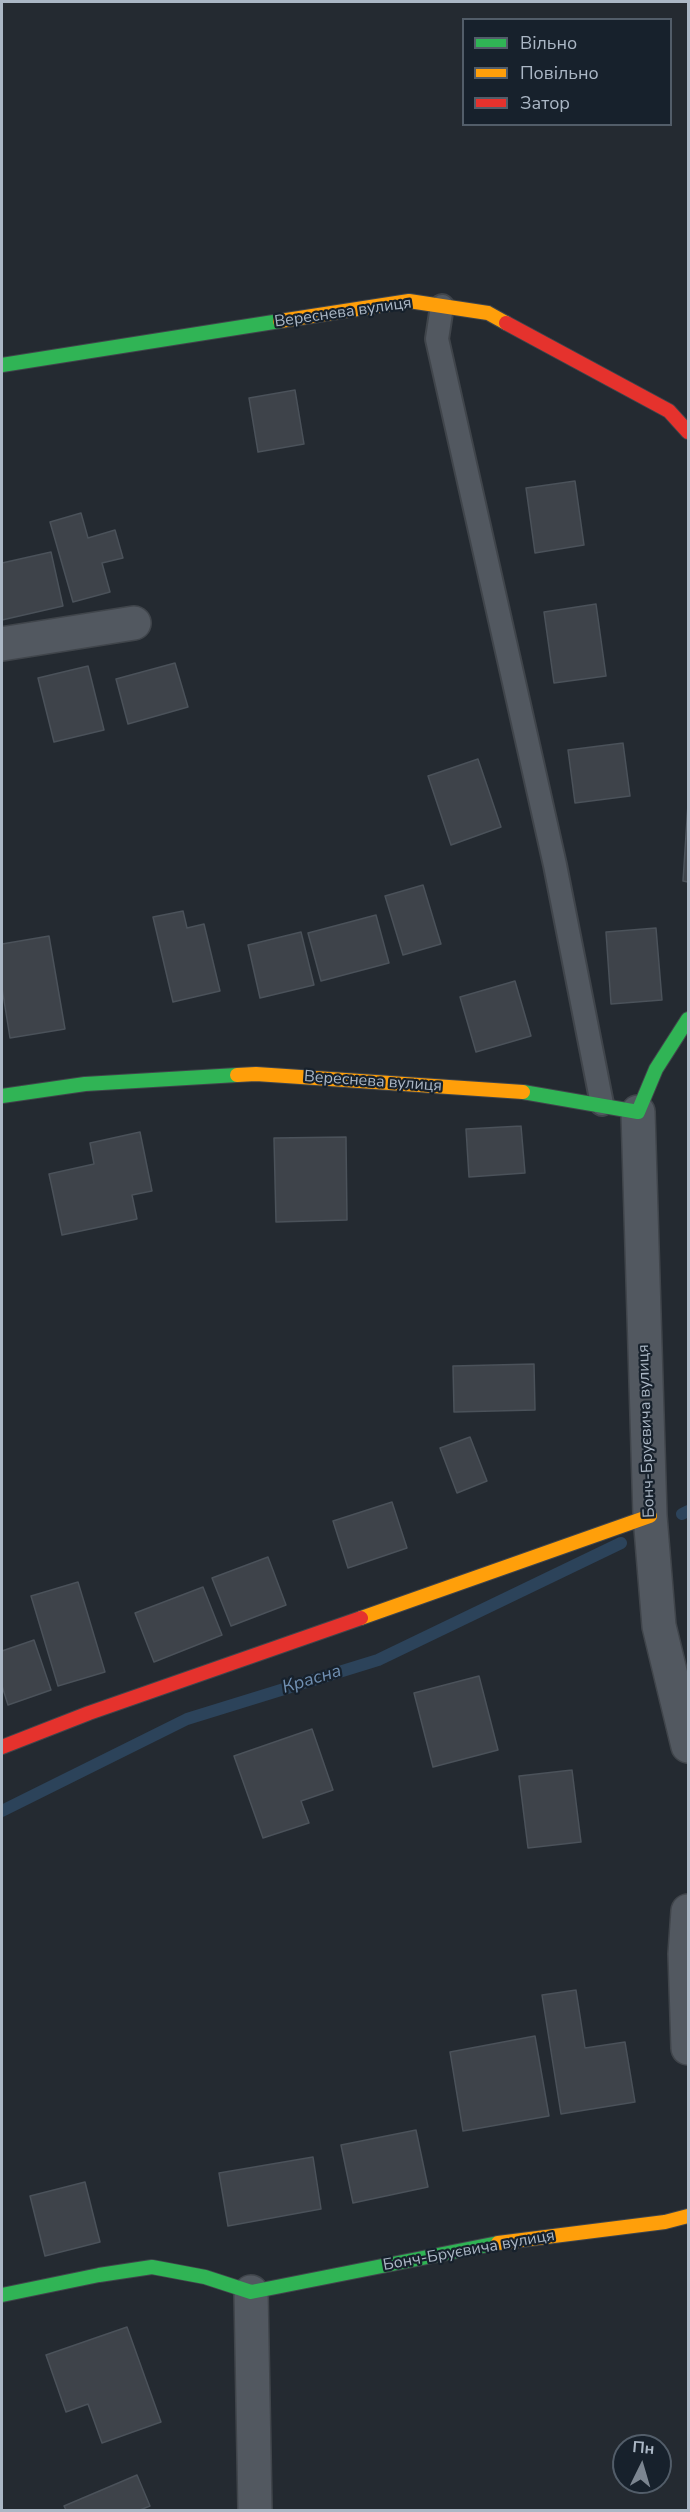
<!DOCTYPE html>
<html>
<head>
<meta charset="utf-8">
<style>
	body { margin:0 }
	#map { position:relative; width:690px; height:2512px; overflow:hidden; background:#242a31; font-family:"Nunito Sans",sans-serif }
	canvas { display:block }
	.frame { position:absolute; inset:0; border:3px solid #abb7c5; pointer-events:none }
	.legend { position:absolute; left:462px; top:18px; width:210px; height:108px; box-sizing:border-box; background:#17212c; border:2px solid #525d69; margin:0; padding:8px 10px; list-style:none; font-size:18px; color:#abb7c5 }
	.legend li { display:flex; align-items:center; gap:12px; height:30px }
	.legend b { width:30px; border:2px solid #525d69 }
	.north { position:absolute; left:612px; top:2434px; width:60px; height:60px; box-sizing:border-box; background:#17212c; border:2px solid #525d69; border-radius:50%; rotate:5deg; font-size:16px; font-weight:700; line-height:24px; text-align:center; color:#abb7c5 }
	.north::after { content:''; display:block; margin:auto; width:21px; height:27px; background:#7c8691; clip-path:polygon(50% 0,100% 100%,50% 72%,0 100%) }
</style>
</head>
<body>
<div id="map">
<canvas width="690" height="2512"></canvas>
<div class="frame"></div>
<ul class="legend">
<li><b style="height:8px;background:#30b455"></b>Вільно</li>
<li><b style="height:8px;background:#ff9f0a"></b>Повільно</li>
<li><b style="height:8px;background:#e5322d"></b>Затор</li>
</ul>
<div class="north">Пн</div>
</div>
<script>
const ctx = document.querySelector('canvas').getContext('2d');
ctx.lineJoin = 'round';
const toPath = rows => new Path2D(rows.map(r => 'M' + r).join(''));
function trace(path, color, width, dash) { ctx.strokeStyle = color; ctx.lineWidth = width; ctx.lineCap = dash ? 'butt' : 'round'; ctx.setLineDash(dash || []); ctx.stroke(path); }
function fillPath(path, color) { ctx.fillStyle = color; ctx.fill(path, 'evenodd'); }
function label(font, color, halo, rows, align = 'center') {
  ctx.font = font + ' "Nunito Sans",sans-serif'; ctx.lineWidth = 4.5; ctx.setLineDash([]); ctx.textBaseline = 'middle'; ctx.strokeStyle = halo; ctx.fillStyle = color; for (const [text, x, y, turn = 0] of rows) {
    ctx.save(); ctx.translate(x, y); ctx.rotate((+turn || 0) * Math.PI / 180); ctx.textAlign = isNaN(turn) ? turn : align; if (halo) ctx.strokeText(text, 0, 0); ctx.fillText(text, 0, 0); ctx.restore();
  }
}
const stream = toPath([
	[682,1514,688,1511],
	[2,1811,187,1719,378,1660,621,1543]
]);
const building = toPath([
	[295,390,304,444,258,452,249,398,295,390],
	[575,481,584,545,535,553,526,488,575,481],
	[81,513,88,538,115,530,123,558,102,563,110,592,73,602,50,522,81,513],
	[51,552,63,606,2,620,2,563,51,552],
	[596,604,606,676,554,683,544,612,596,604],
	[175,663,188,707,128,724,116,679,175,663],
	[88,666,104,730,54,742,38,678,88,666],
	[623,743,630,796,575,803,568,750,623,743],
	[478,759,501,827,451,845,428,776,478,759],
	[688,804,688,882,683,881,688,804],
	[423,885,441,944,403,955,385,896,423,885],
	[183,911,187,928,204,924,220,991,173,1002,153,917,183,911],
	[376,915,389,963,321,981,308,933,376,915],
	[656,928,662,1000,611,1004,606,932,656,928],
	[301,932,314,985,260,998,248,945,301,932],
	[49,936,65,1029,10,1038,2,988,2,944,49,936],
	[515,981,531,1036,476,1052,460,997,515,981],
	[521,1126,525,1173,469,1177,466,1129,521,1126],
	[140,1132,152,1191,132,1195,137,1219,62,1235,49,1174,94,1164,90,1143,140,1132],
	[346,1137,347,1220,276,1222,274,1138,346,1137],
	[534,1364,535,1410,454,1412,453,1366,534,1364],
	[470,1437,487,1481,457,1493,440,1448,470,1437],
	[392,1502,407,1548,348,1568,333,1521,392,1502],
	[268,1557,286,1605,231,1626,212,1578,268,1557],
	[78,1582,105,1672,58,1686,31,1596,78,1582],
	[203,1587,222,1635,154,1662,135,1613,203,1587],
	[34,1640,51,1690,8,1705,2,1686,2,1651,34,1640],
	[479,1676,498,1750,433,1767,414,1693,479,1676],
	[312,1729,333,1790,301,1801,309,1823,263,1838,234,1756,312,1729],
	[572,1770,581,1842,528,1848,519,1776,572,1770],
	[576,1990,585,2048,625,2042,635,2102,561,2114,542,1995,576,1990],
	[535,2036,549,2116,463,2131,450,2052,535,2036],
	[416,2130,428,2187,353,2203,341,2145,416,2130],
	[313,2157,321,2209,228,2226,219,2173,313,2157],
	[85,2182,100,2242,45,2256,30,2196,85,2182],
	[127,2327,161,2422,102,2443,88,2404,66,2412,46,2355,127,2327],
	[137,2475,150,2506,140,2510,66,2510,64,2506,137,2475]
]);
const lane = toPath([
	[442,306,437,339,555,865,602,1104]
]);
const street = toPath([
	[2,644,134,623],
	[638,1112,650,1516,659,1626,688,1746],
	[688,1911,685,1954,688,2048],
	[251,2292,255,2510]
]);
const fast = toPath([
	[2,365,280,321],
	[523,1092,638,1112,656,1069,688,1019],
	[2,1096,85,1084,237,1075],
	[2,2295,99,2275,152,2267,205,2277,251,2292,498,2243]
]);
const slow = toPath([
	[280,321,409,301,488,313,506,323],
	[237,1075,256,1074,523,1092],
	[361,1618,650,1516],
	[498,2243,665,2222,688,2216]
]);
const jam = toPath([
	[506,323,669,411,688,432],
	[2,1747,89,1713,361,1618]
]);
const streetNames = [
	["Вереснева вулиця",343,313,-8],
	["Вереснева вулиця",373,1082,4],
	["Бонч-Бруєвича вулиця",647,1431,-92],
	["Бонч-Бруєвича вулиця",469,2251,-10]
];
const waterNames = [
	["Красна",312,1680,-17]
];
trace(stream, '#2c435a', 12);
fillPath(building, '#3e434a');
trace(building, '#4b525a', 1.5);
trace(lane, '#40454b', 26);
trace(street, '#40454b', 36);
trace(fast, '#40454b', 16);
trace(slow, '#40454b', 16);
trace(jam, '#40454b', 16);
trace(lane, '#525860', 22);
trace(street, '#525860', 33);
trace(fast, '#30b455', 14);
trace(slow, '#ff9f0a', 14);
trace(jam, '#e5322d', 14);
label('16px', '#abb7c5', '#17212c', streetNames);
label('italic 18px', '#708fb1', '#17212c', waterNames);
</script>
</body>
</html>
